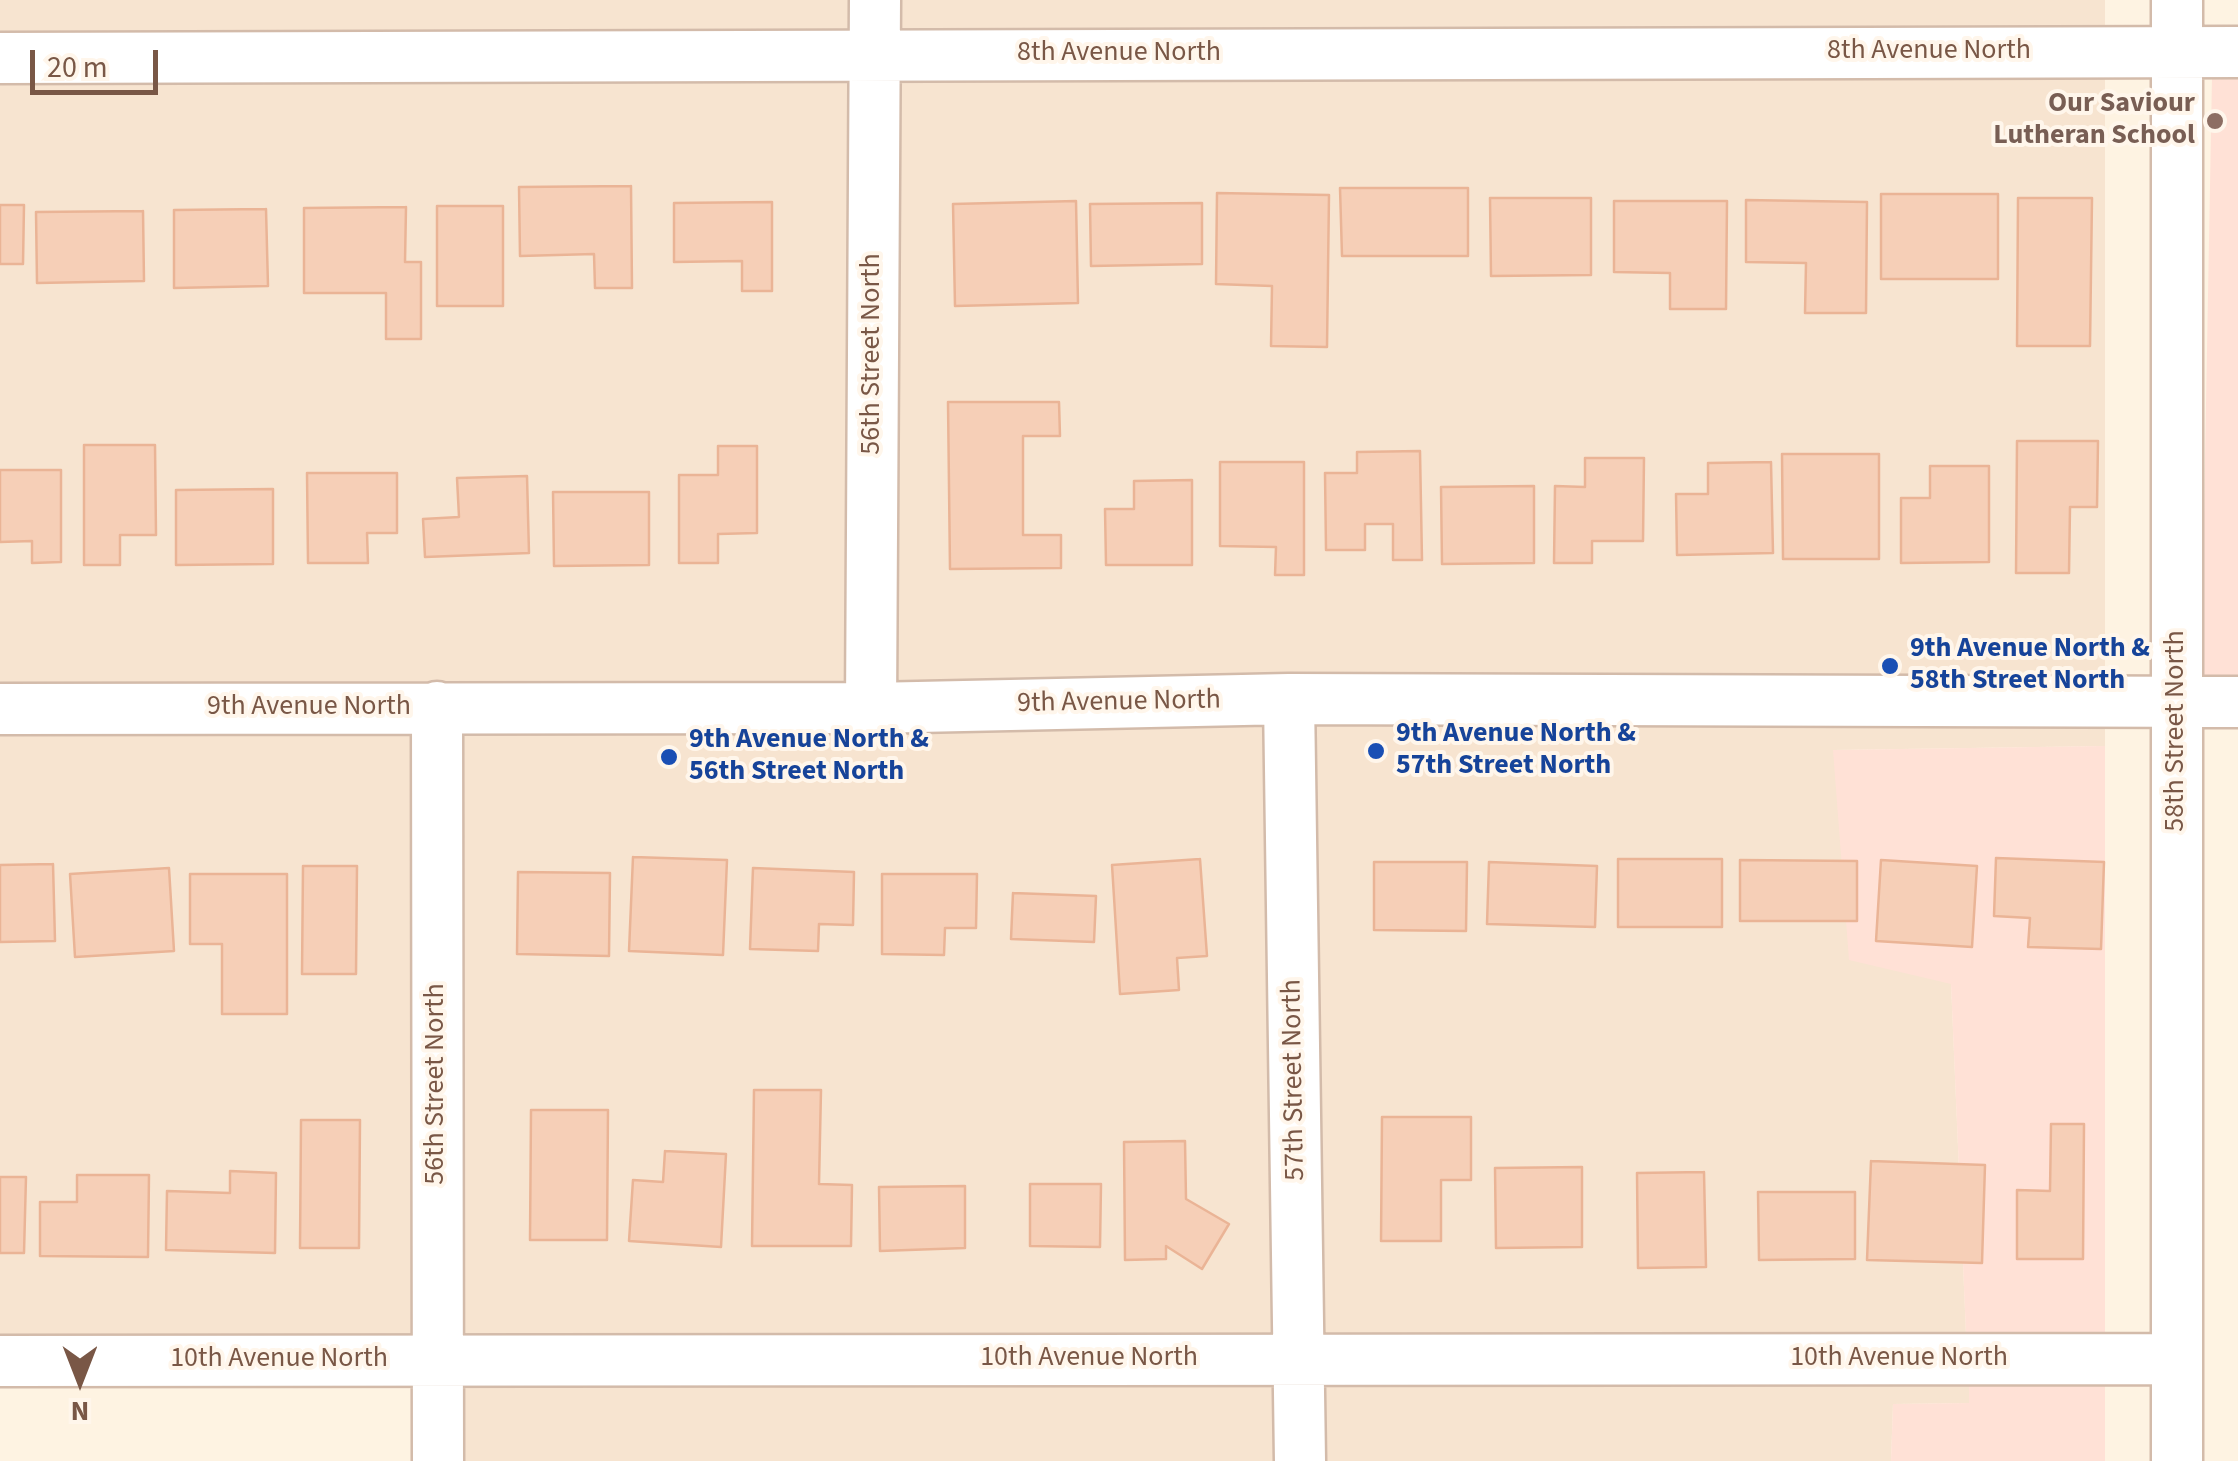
<!DOCTYPE html>
<html>
<head>
<meta charset="utf-8">
<style>
	body { margin:0 }
	#map { position:relative; width:2238px; height:1461px; overflow:hidden; background:#fef3e2; font-family:"Source Sans 3",sans-serif }
	canvas { display:block }
	.north { position:absolute; left:30px; top:1331px; width:100px; height:100px; -webkit-text-stroke:8px #fff6eb; paint-order:stroke; rotate:180deg; font-size:28px; font-weight:700; line-height:40px; text-align:center; color:#795746 }
	.north::after { content:''; display:block; margin:auto; width:35px; height:45px; background:#795746; clip-path:polygon(50% 0,100% 100%,50% 72%,0 100%) }
	.scale { position:absolute; left:30px; top:50px; width:128px; height:45px; box-sizing:border-box; border:5px solid #795746; border-top:0; padding-left:12px; font-size:30px; line-height:35px; white-space:nowrap; color:#795746; -webkit-text-stroke:8px #fff6eb; paint-order:stroke }
</style>
</head>
<body>
<div id="map">
<canvas width="2238" height="1461"></canvas>
<div class="north">N</div>
<div class="scale">20 m</div>
</div>
<script>
const ctx = document.querySelector('canvas').getContext('2d');
ctx.lineJoin = 'round';
function fillPath(path, color) { ctx.fillStyle = color; ctx.fill(path, 'evenodd'); }
const toPath = rows => new Path2D(rows.map(r => 'M' + r).join(''));
function trace(path, color, width, dash) { ctx.strokeStyle = color; ctx.lineWidth = width; ctx.lineCap = dash ? 'butt' : 'round'; ctx.setLineDash(dash || []); ctx.stroke(path); }
function label(font, color, halo, rows, align = 'center') {
  ctx.font = font + ' "Source Sans 3",sans-serif'; ctx.lineWidth = 8; ctx.setLineDash([]); ctx.textBaseline = 'middle'; ctx.strokeStyle = halo; ctx.fillStyle = color; for (const [text, x, y, turn = 0] of rows) {
    ctx.save(); ctx.translate(x, y); ctx.rotate((+turn || 0) * Math.PI / 180); ctx.textAlign = isNaN(turn) ? turn : align; if (halo) ctx.strokeText(text, 0, 0); ctx.fillText(text, 0, 0); ctx.restore();
  }
}
const residential = toPath([
	[0,0,852,0,853,30,0,34],
	[897,0,2105,0,2105,27,897,30],
	[2105,77,2105,677,1311,675,894,682,897,79],
	[853,79,849,683,0,684,0,83],
	[1311,724,2105,727,2105,746,1834,750,1951,983,1966,1334,1321,1334],
	[1267,725,1277,1334,459,1334,459,732,893,733],
	[415,732,415,1334,0,1337,0,734],
	[1278,1383,1278,1461,460,1461,459,1384],
	[1322,1383,1969,1384,1969,1403,1893,1404,1891,1461,1322,1461]
]);
const commercial = toPath([
	[2212,77,2238,77,2238,677,2201,677],
	[2105,746,2105,1334,1966,1334,1951,984,1849,960,1833,750],
	[1969,1384,2105,1384,2105,1461,1891,1461,1893,1404,1969,1403]
]);
const building = toPath([
	[631,186,632,288,595,288,594,254,520,256,519,187,631,186],
	[1340,188,1468,188,1468,256,1342,256,1340,188],
	[1217,193,1329,195,1327,347,1271,346,1272,286,1216,284,1217,193],
	[1881,194,1998,194,1998,279,1881,279,1881,194],
	[1490,198,1591,198,1591,275,1491,276,1490,198],
	[2018,198,2092,198,2090,346,2017,346,2018,198],
	[1746,200,1867,202,1866,313,1805,313,1806,263,1746,262,1746,200],
	[1076,201,1078,303,955,306,953,204,1076,201],
	[1614,201,1727,201,1726,309,1670,309,1670,273,1614,272,1614,201],
	[772,202,772,291,742,291,742,261,674,262,674,203,772,202],
	[1202,203,1202,264,1091,266,1090,204,1202,203],
	[0,205,24,205,23,264,0,264,0,205],
	[437,206,503,206,503,306,437,306,437,206],
	[406,207,405,262,421,262,421,339,386,339,386,293,304,293,304,208,406,207],
	[266,209,268,286,174,288,174,210,266,209],
	[143,211,144,281,37,283,36,212,143,211],
	[948,402,1059,402,1060,436,1023,436,1023,535,1061,535,1061,568,950,569,948,402],
	[2017,441,2098,441,2097,507,2070,507,2069,573,2016,573,2017,441],
	[84,445,155,445,156,535,120,535,120,565,84,565,84,445],
	[718,446,757,446,757,533,718,534,718,563,679,563,679,475,718,475,718,446],
	[1420,451,1422,560,1393,560,1393,524,1365,524,1365,550,1326,550,1325,473,1357,473,1357,452,1420,451],
	[1782,454,1879,454,1879,559,1783,559,1782,454],
	[1585,458,1644,458,1643,541,1592,541,1592,563,1554,563,1555,486,1585,487,1585,458],
	[1220,462,1304,462,1304,575,1275,575,1276,547,1220,546,1220,462],
	[1771,462,1773,553,1677,555,1676,494,1708,494,1708,463,1771,462],
	[1930,466,1989,466,1989,562,1901,563,1901,498,1930,498,1930,466],
	[0,470,61,470,61,562,32,563,32,541,0,542,0,470],
	[307,473,397,473,397,533,367,533,368,563,308,563,307,473],
	[527,476,529,553,425,557,423,519,459,517,457,478,527,476],
	[1192,480,1192,565,1106,565,1105,509,1134,509,1134,481,1192,480],
	[1534,486,1534,563,1442,564,1441,487,1534,486],
	[273,489,273,564,176,565,176,490,273,489],
	[553,492,649,492,649,565,554,566,553,492],
	[633,857,727,860,723,955,629,951,633,857],
	[1996,858,2104,862,2101,949,2028,947,2030,918,1994,916,1996,858],
	[1200,859,1207,956,1177,958,1179,990,1120,994,1112,865,1200,859],
	[1618,859,1722,859,1722,927,1618,927,1618,859],
	[1740,860,1857,861,1857,921,1740,921,1740,860],
	[1881,860,1977,866,1972,947,1876,941,1881,860],
	[1374,862,1467,862,1466,931,1374,930,1374,862],
	[1489,862,1597,866,1595,927,1487,924,1489,862],
	[53,864,55,941,0,942,0,865,53,864],
	[303,866,357,866,356,974,302,974,303,866],
	[169,868,174,951,75,957,70,874,169,868],
	[753,868,854,872,853,925,819,924,818,951,750,949,753,868],
	[518,872,610,873,609,956,517,954,518,872],
	[190,874,287,874,287,1014,222,1014,222,944,190,944,190,874],
	[882,874,977,874,976,928,945,928,944,955,882,954,882,874],
	[1013,893,1096,896,1094,942,1011,939,1013,893],
	[754,1090,821,1090,819,1184,852,1185,851,1246,752,1246,754,1090],
	[531,1110,608,1110,607,1240,530,1240,531,1110],
	[1382,1117,1471,1117,1471,1180,1441,1180,1441,1241,1381,1241,1382,1117],
	[301,1120,360,1120,359,1248,300,1248,301,1120],
	[2051,1124,2084,1124,2083,1259,2017,1259,2017,1190,2050,1191,2051,1124],
	[1185,1141,1186,1199,1229,1224,1202,1269,1166,1246,1166,1259,1125,1260,1124,1142,1185,1141],
	[665,1151,726,1154,721,1247,629,1241,633,1180,663,1182,665,1151],
	[1871,1161,1985,1165,1982,1263,1867,1260,1871,1161],
	[1582,1167,1582,1247,1496,1248,1495,1168,1582,1167],
	[230,1171,276,1173,275,1253,166,1250,167,1191,230,1193,230,1171],
	[1704,1172,1706,1267,1638,1268,1637,1173,1704,1172],
	[77,1175,149,1175,148,1257,40,1256,40,1202,77,1202,77,1175],
	[0,1177,26,1177,24,1253,0,1253,0,1177],
	[1030,1184,1101,1184,1100,1247,1030,1246,1030,1184],
	[965,1186,965,1248,880,1251,879,1187,965,1186],
	[1758,1192,1855,1192,1855,1259,1759,1260,1758,1192]
]);
const minor = toPath([
	[2177,0,2177,1461],
	[0,58,2238,52],
	[1289,699,1300,1461],
	[437,707,438,1461],
	[871,708,875,0],
	[0,709,871,708,1289,699,2238,702],
	[0,1361,2177,1359]
]);
const markers = [
	[2215,121,10,"#8d6e63"],
	[1890,666,10,"#1a4fb4"],
	[1376,751,10,"#1a4fb4"],
	[669,757,10,"#1a4fb4"]
];
const streetNames = [
	["8th Avenue North",1929,52],
	["8th Avenue North",1119,54],
	["56th Street North",873,354,-90],
	["9th Avenue North",1119,703,-1],
	["9th Avenue North",309,708],
	["58th Street North",2177,731,-90],
	["57th Street North",1295,1080,-91],
	["56th Street North",437,1084,-90],
	["10th Avenue North",1089,1359],
	["10th Avenue North",1899,1359],
	["10th Avenue North",279,1360]
];
const educationNames = [
	["Our Saviour",2195,105],
	["Lutheran School",2195,137]
];
const transitNames = [
	["9th Avenue North &",1910,650],
	["58th Street North",1910,682],
	["9th Avenue North &",1396,735],
	["57th Street North",1396,767],
	["9th Avenue North &",689,741],
	["56th Street North",689,773]
];
fillPath(residential, '#f7e4d0');
fillPath(commercial, '#ffe1d6');
fillPath(building, '#f6cfb7');
trace(building, '#eab496', 2.5);
trace(minor, '#d3bbaa', 55);
trace(minor, '#fff', 50);
for (const [x, y, r, color] of markers) { const dot = new Path2D(); dot.arc(x, y, r, 0, 2 * Math.PI); ctx.fillStyle = color; ctx.fill(dot); trace(dot, '#fff6eb', 4); }
label('28px', '#795746', '#fff6eb', streetNames);
label('bold 28px', '#785e54', '#fff6eb', educationNames, 'right');
label('bold 28px', '#164399', '#fff6eb', transitNames, 'left');
</script>
</body>
</html>
